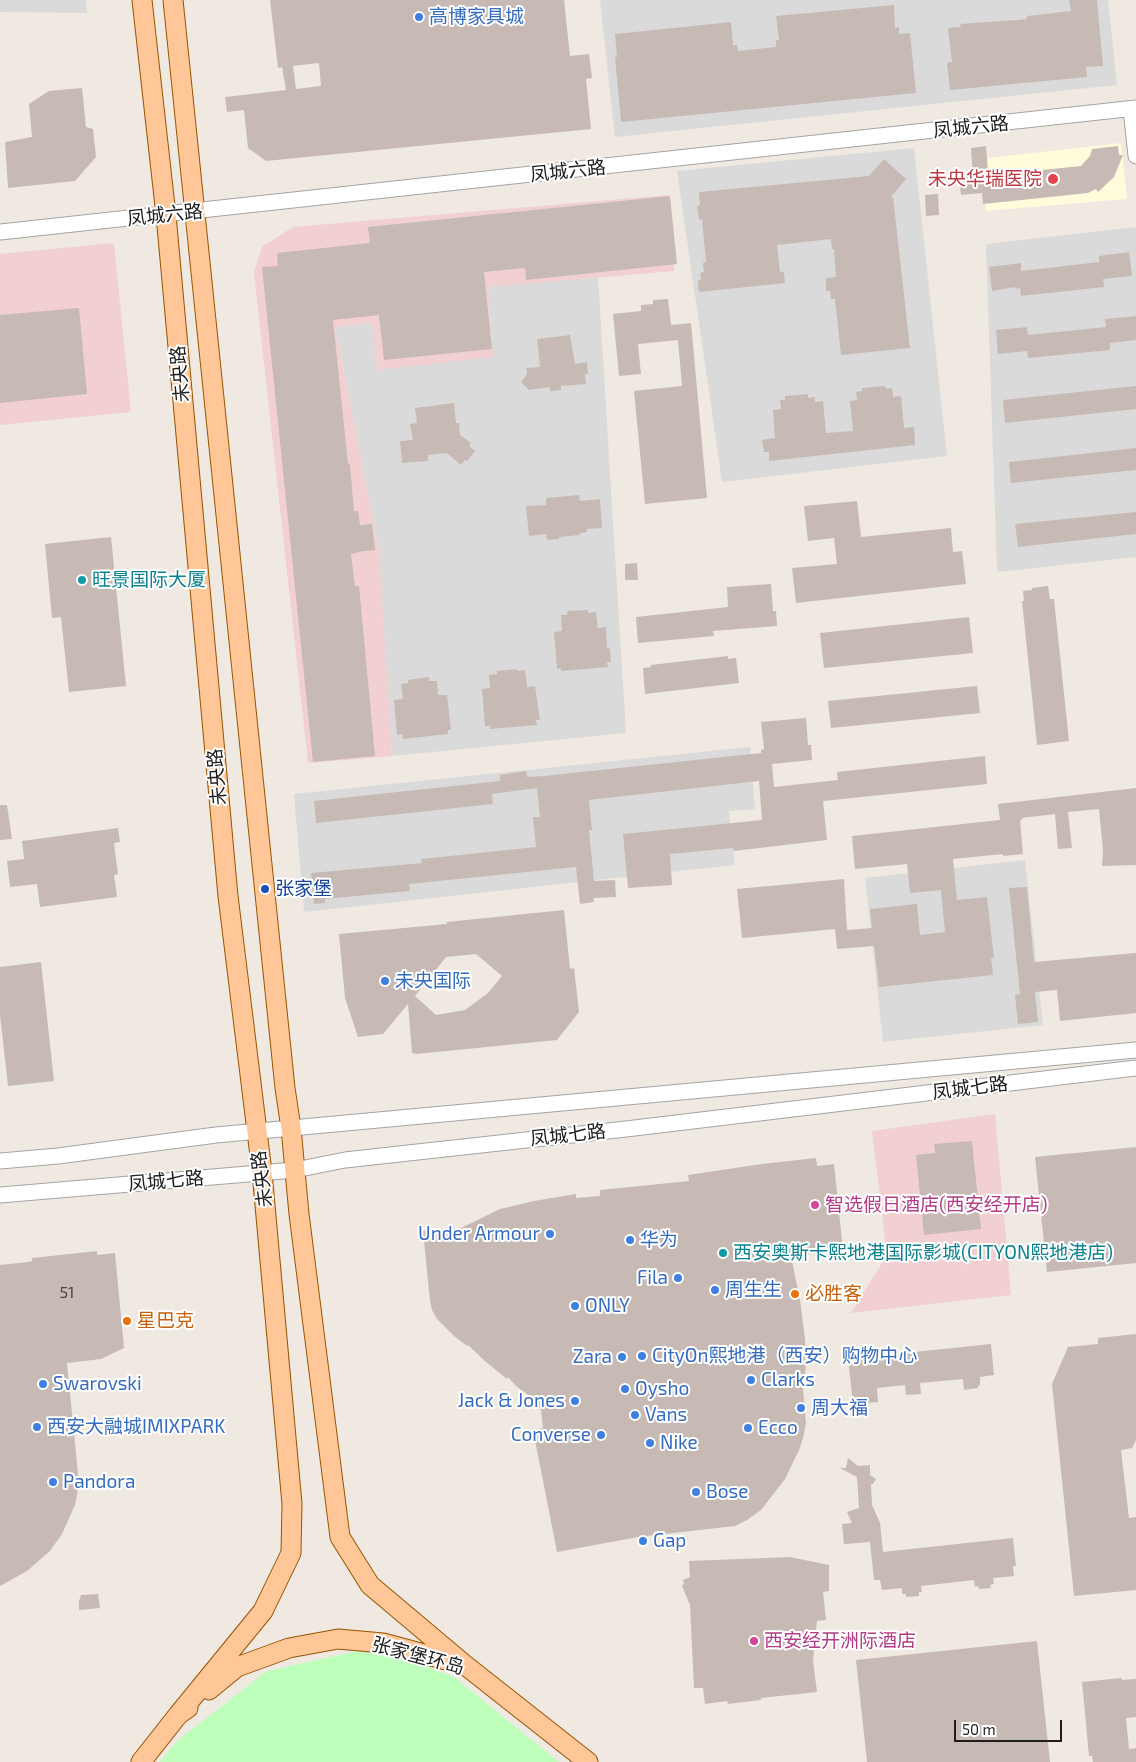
<!DOCTYPE html>
<html>
<head>
<meta charset="utf-8">
<style>
	body { margin:0 }
	#map { position:relative; width:1136px; height:1762px; overflow:hidden; background:#efe9e2; font-family:"Exo 2",sans-serif }
	canvas { display:block }
	.scale { position:absolute; left:954px; top:1720px; width:108px; height:22px; box-sizing:border-box; border:2px solid #1d1d1d; border-top:0; padding-left:6px; font-size:15px; line-height:18px; white-space:nowrap; color:#1d1d1d; -webkit-text-stroke:4px #fff; paint-order:stroke }
</style>
</head>
<body>
<div id="map">
<canvas width="1136" height="1762"></canvas>
<div class="scale">50 m</div>
</div>
<script>
const ctx = document.querySelector('canvas').getContext('2d');
ctx.lineJoin = 'round';
function fillPath(path, color) { ctx.fillStyle = color; ctx.fill(path, 'evenodd'); }
const toPath = rows => new Path2D(rows.map(r => 'M' + r).join(''));
function trace(path, color, width, dash) { ctx.strokeStyle = color; ctx.lineWidth = width; ctx.lineCap = dash ? 'butt' : 'round'; ctx.setLineDash(dash || []); ctx.stroke(path); }
function label(font, color, halo, rows, align = 'center') {
  ctx.font = font + ' "Exo 2","Noto Sans SC",sans-serif'; ctx.lineWidth = 4; ctx.setLineDash([]); ctx.textBaseline = 'middle'; ctx.strokeStyle = halo; ctx.fillStyle = color; for (const [text, x, y, turn = 0] of rows) {
    ctx.save(); ctx.translate(x, y); ctx.rotate((+turn || 0) * Math.PI / 180); ctx.textAlign = isNaN(turn) ? turn : align; if (halo) ctx.strokeText(text, 0, 0); ctx.fillText(text, 0, 0); ctx.restore();
  }
}
const residential = toPath([
	[0,0,86,0,87,13,0,12],
	[600,0,1108,0,1117,85,615,137],
	[914,148,947,456,722,482,677,171],
	[1136,227,1136,557,997,572,986,244],
	[598,277,626,733,392,756,379,551,335,327,372,322,377,370,493,356,488,287],
	[750,747,755,809,729,811,735,865,304,912,294,794],
	[1025,860,1043,1025,883,1042,865,878]
]);
const commercial = toPath([
	[669,195,674,271,488,287,493,357,377,370,372,322,335,327,379,551,392,756,308,763,254,272,262,247,293,227],
	[114,243,131,412,0,425,0,254],
	[995,1114,1011,1295,851,1313,887,1255,872,1131]
]);
const education = toPath([
	[1121,143,1127,199,986,211,979,159]
]);
const park = toPath([
	[358,1651,410,1660,454,1677,559,1762,160,1762,178,1740,267,1671]
]);
const building = toPath([
	[270,0,564,0,570,56,589,54,592,78,586,79,591,129,266,161,248,148,244,110,227,112,225,97,286,90,282,67,278,68],
	[319,63,321,86,296,89,293,66],
	[1069,0,1097,0,1103,66,1086,67,1087,77,950,90,947,63,952,62,948,28,961,27,960,24,1017,20,1027,19,1027,16,1071,11],
	[894,5,895,28,899,27,899,34,910,33,916,93,621,122,615,57,617,57,615,34,731,22,733,45,737,45,738,51,776,47,776,40,779,40,776,16],
	[82,88,86,127,93,129,96,157,75,181,8,188,5,142,32,137,29,104,49,91],
	[986,146,988,172,1021,169,1022,172,1081,166,1090,156,1092,149,1118,146,1119,155,1123,155,1114,177,1098,192,1096,189,1088,193,983,204,982,193,961,195,959,177,973,176,971,148],
	[884,159,906,179,890,198,893,197,910,348,841,355,835,299,831,299,830,291,826,291,826,278,836,277,834,249,832,249,831,239,777,245,780,272,784,272,785,283,699,292,698,280,701,280,700,273,704,272,703,263,706,262,702,219,699,220,697,206,700,205,699,192,869,176],
	[938,194,939,215,926,216,925,195],
	[670,196,677,264,526,280,525,268,484,272,492,349,384,360,379,315,333,320,348,464,350,464,354,511,358,511,360,525,372,524,375,550,357,552,357,553,351,554,355,586,359,586,375,756,313,762,262,267,278,266,277,253,370,243,368,227],
	[1129,252,1132,276,1103,279,1104,287,1021,296,1020,288,1015,289,1015,287,992,291,989,267,1021,263,1021,271,1099,262,1099,256],
	[668,299,671,325,691,323,707,498,645,504,634,391,682,386,678,340,638,344,641,374,619,376,613,314,641,311,641,305,653,304,653,300],
	[79,308,87,394,0,403,0,315],
	[1136,316,1136,340,1110,343,1110,350,1028,358,1027,351,998,354,996,330,1027,327,1028,335,1106,327,1105,319],
	[570,335,575,364,587,362,588,374,585,374,586,384,561,386,561,390,550,391,550,387,529,390,521,382,527,374,526,368,540,367,537,339],
	[885,386,886,389,892,388,893,397,901,396,904,428,914,427,915,445,769,461,769,452,764,452,762,440,775,438,773,410,781,409,780,400,785,400,785,396,808,394,808,398,815,397,815,402,823,401,826,433,853,431,850,401,857,400,856,392,862,391,862,388],
	[1136,386,1136,409,1005,423,1003,400],
	[454,403,456,423,459,423,460,435,471,443,469,446,475,451,467,461,465,460,461,465,447,453,428,455,428,461,402,463,400,441,413,440,410,424,417,423,415,408],
	[1136,448,1136,470,1011,483,1009,462],
	[579,495,580,501,600,499,602,528,587,529,587,532,580,533,580,535,559,537,559,539,547,540,546,534,529,536,526,506,546,505,546,498],
	[857,501,861,537,951,528,953,552,962,551,966,584,796,603,792,568,837,564,834,538,808,541,804,506],
	[1136,512,1136,534,1018,547,1015,524],
	[111,537,126,686,69,692,61,617,52,618,45,544],
	[637,563,638,580,625,580,625,564],
	[771,584,773,611,776,611,777,626,713,631,714,636,638,643,636,617,728,607,727,587],
	[1048,586,1050,599,1054,599,1069,741,1037,745,1022,601,1024,601,1023,591,1032,590,1032,588],
	[588,610,588,613,596,612,598,628,606,627,607,649,610,648,611,662,607,662,608,667,561,671,561,668,557,669,554,632,562,631,561,615,567,615,567,611],
	[969,617,973,653,824,668,820,633],
	[728,656,728,659,736,658,739,683,645,694,643,668,651,667,651,665],
	[517,669,518,671,525,670,527,687,535,686,540,720,536,720,537,725,490,729,490,726,485,726,482,689,490,688,489,675,497,674,497,671],
	[429,677,429,681,437,681,438,695,447,695,451,730,448,730,448,734,403,739,402,734,397,735,394,700,403,699,401,684,408,683,408,680],
	[977,686,980,713,831,728,828,701],
	[806,718,808,745,811,745,812,760,772,764,774,787,838,780,837,772,985,756,987,784,823,801,827,840,734,851,733,848,670,854,672,885,628,888,623,834,762,820,759,781,589,800,592,830,589,830,594,881,615,880,616,897,593,898,594,902,580,904,576,867,409,884,410,891,325,899,325,903,314,904,311,873,422,863,421,859,536,847,533,817,540,817,537,788,492,794,493,804,316,823,314,801,500,781,500,775,526,771,527,777,544,776,761,753,761,750,764,749,761,722],
	[1136,788,1136,865,1102,866,1103,850,1099,809,1068,812,1072,848,1058,849,1055,814,1022,818,1022,820,1020,820,1023,854,1003,856,1003,854,953,859,957,900,987,897,994,958,991,958,993,975,879,987,874,946,837,949,835,929,742,938,737,889,844,879,847,930,872,928,870,909,917,904,920,935,945,932,941,890,910,893,907,864,855,869,852,836,1000,820,998,804],
	[0,805,7,805,12,839,0,840],
	[118,828,120,842,114,843,118,874,114,875,117,897,40,907,37,884,10,887,7,861,24,859,22,841],
	[1027,887,1034,962,1136,953,1136,1013,1060,1021,1057,990,1035,992,1038,1022,1018,1024,1015,995,1020,994,1009,888],
	[564,910,570,969,574,968,579,1012,557,1040,417,1054,412,1053,408,1004,383,1034,358,1037,345,998,339,934,447,924,447,922],
	[476,954,502,976,488,993,465,1010,436,1015,415,996,446,957],
	[41,962,54,1081,8,1086,0,1015,0,967],
	[972,1141,981,1229,924,1235,916,1155,935,1153,934,1144],
	[1136,1147,1136,1263,1047,1272,1035,1157],
	[816,1158,817,1166,834,1164,843,1250,791,1256,800,1300,805,1339,806,1366,803,1389,806,1423,803,1438,799,1450,785,1479,761,1510,747,1520,735,1526,638,1537,557,1552,533,1430,543,1428,541,1410,535,1400,516,1386,508,1377,507,1379,486,1362,468,1345,467,1346,454,1336,437,1319,432,1310,430,1301,423,1231,461,1228,500,1209,534,1201,576,1194,576,1198,600,1196,600,1190,689,1181,688,1175,762,1164],
	[97,1251,97,1255,115,1253,124,1348,101,1359,67,1363,79,1484,75,1505,62,1534,50,1551,27,1571,0,1586,0,1265,28,1262,32,1261,32,1258],
	[1136,1334,1136,1440,1132,1448,1121,1450,1129,1518,1136,1517,1136,1590,1074,1596,1052,1384,1068,1347,1098,1344,1098,1338],
	[991,1344,994,1375,980,1377,980,1385,978,1386,978,1388,964,1390,963,1379,920,1383,921,1394,906,1395,905,1385,877,1388,878,1402,853,1404,848,1359],
	[848,1458,858,1466,870,1465,870,1475,876,1479,873,1484,871,1484,872,1505,880,1523,883,1552,1013,1538,1016,1566,1013,1566,1014,1576,993,1578,994,1584,990,1585,991,1588,979,1589,978,1586,975,1587,974,1580,921,1586,922,1592,919,1592,919,1596,906,1597,906,1594,902,1594,902,1588,882,1590,880,1580,874,1580,870,1542,844,1544,842,1524,852,1523,847,1512,859,1508,857,1477,840,1468,846,1468],
	[790,1557,829,1565,829,1591,823,1592,826,1620,817,1621,813,1661,817,1692,761,1698,761,1700,728,1704,727,1701,705,1704,703,1688,694,1688,690,1605,682,1586,684,1584,683,1580,690,1577,689,1561],
	[98,1594,100,1608,79,1610,79,1601,81,1595],
	[1037,1641,1050,1762,867,1762,856,1660],
	[1121,1678,1122,1680,1136,1679,1136,1717,1126,1718,1129,1749,1136,1748,1136,1762,1093,1762,1092,1756,1089,1756,1082,1682]
]);
const minor = toPath([
	[1131,109,1136,156],
	[0,232,1136,108],
	[0,1161,58,1156,216,1135,1136,1050],
	[0,1195,295,1170,345,1160,626,1129,1136,1068]
]);
const major = toPath([
	[142,0,166,215,228,896,262,1172,292,1504,291,1553,263,1611,178,1715],
	[173,0,285,1088,291,1128,299,1214,340,1537,370,1585,465,1665],
	[209,1690,237,1667,289,1648,338,1639,383,1643,465,1665,588,1762],
	[141,1762,178,1715,188,1708]
]);
const markers = [
	[419,17,5,"#3f7fe0"],
	[1053,179,6,"#e0444e"],
	[82,580,5,"#0f9aa8"],
	[265,889,5,"#1a4fb4"],
	[385,981,5,"#3f7fe0"],
	[815,1205,5,"#d1479c"],
	[550,1234,5,"#3f7fe0"],
	[630,1240,5,"#3f7fe0"],
	[723,1253,5,"#0f9aa8"],
	[678,1278,5,"#3f7fe0"],
	[715,1290,5,"#3f7fe0"],
	[795,1294,5,"#e8710a"],
	[575,1306,5,"#3f7fe0"],
	[127,1321,5,"#e8710a"],
	[642,1356,5,"#3f7fe0"],
	[622,1357,5,"#3f7fe0"],
	[751,1380,5,"#3f7fe0"],
	[43,1384,5,"#3f7fe0"],
	[625,1389,5,"#3f7fe0"],
	[575,1401,5,"#3f7fe0"],
	[801,1408,5,"#3f7fe0"],
	[635,1415,5,"#3f7fe0"],
	[37,1427,5,"#3f7fe0"],
	[748,1428,5,"#3f7fe0"],
	[601,1435,5,"#3f7fe0"],
	[650,1443,5,"#3f7fe0"],
	[53,1482,5,"#3f7fe0"],
	[696,1492,5,"#3f7fe0"],
	[643,1541,5,"#3f7fe0"],
	[754,1641,5,"#d1479c"]
];
const numberNames = [
	["51",67,1293]
];
const shopNames = [
	["高博家具城",429,17],
	["未央国际",395,981],
	["Under Armour",540,1234,"right"],
	["华为",640,1240],
	["Fila",668,1278,"right"],
	["周生生",725,1290],
	["ONLY",585,1306],
	["CityOn熙地港（西安）购物中心",652,1356],
	["Zara",612,1357,"right"],
	["Clarks",761,1380],
	["Swarovski",53,1384],
	["Oysho",635,1389],
	["Jack & Jones",565,1401,"right"],
	["周大福",811,1408],
	["Vans",645,1415],
	["西安大融城IMIXPARK",47,1427],
	["Ecco",758,1428],
	["Converse",591,1435,"right"],
	["Nike",660,1443],
	["Pandora",63,1482],
	["Bose",706,1492],
	["Gap",653,1541]
];
const streetNames = [
	["凤城六路",971,127,-6],
	["凤城六路",568,171,-6],
	["凤城六路",165,215,-6],
	["未央路",180,374,-95],
	["未央路",217,777,-95],
	["凤城七路",970,1088,-7],
	["凤城七路",568,1135,-6],
	["未央路",262,1179,-97],
	["凤城七路",166,1181,-5],
	["张家堡环岛",418,1656,15]
];
const healthNames = [
	["未央华瑞医院",1042,179]
];
const cultureNames = [
	["旺景国际大厦",92,580],
	["西安奥斯卡熙地港国际影城(CITYON熙地港店)",733,1253]
];
const transitNames = [
	["张家堡",275,889]
];
const hotelNames = [
	["智选假日酒店(西安经开店)",825,1205],
	["西安经开洲际酒店",764,1641]
];
const foodNames = [
	["必胜客",805,1294],
	["星巴克",137,1321]
];
fillPath(residential, '#dbdada');
fillPath(commercial, '#f2cfd1');
fillPath(education, '#fffbdb');
fillPath(park, '#bcfeba');
fillPath(building, '#c7bab5');
trace(minor, '#a4a4a4', 17);
trace(major, '#965400', 21);
trace(minor, '#fff', 15);
trace(major, '#ffc797', 19);
for (const [x, y, r, color] of markers) { const dot = new Path2D(); dot.arc(x, y, r, 0, 2 * Math.PI); ctx.fillStyle = color; ctx.fill(dot); trace(dot, '#fff', 2); }
label('16px', '#484443', null, numberNames);
label('19px', '#366cbe', '#fff', shopNames, 'left');
label('19px', '#1d1d1d', '#fff', streetNames);
label('19px', '#be3a42', '#fff', healthNames, 'right');
label('19px', '#0d838f', '#fff', cultureNames, 'left');
label('19px', '#164399', '#fff', transitNames, 'left');
label('19px', '#b23c85', '#fff', hotelNames, 'left');
label('19px', '#c56008', '#fff', foodNames, 'left');
</script>
</body>
</html>
